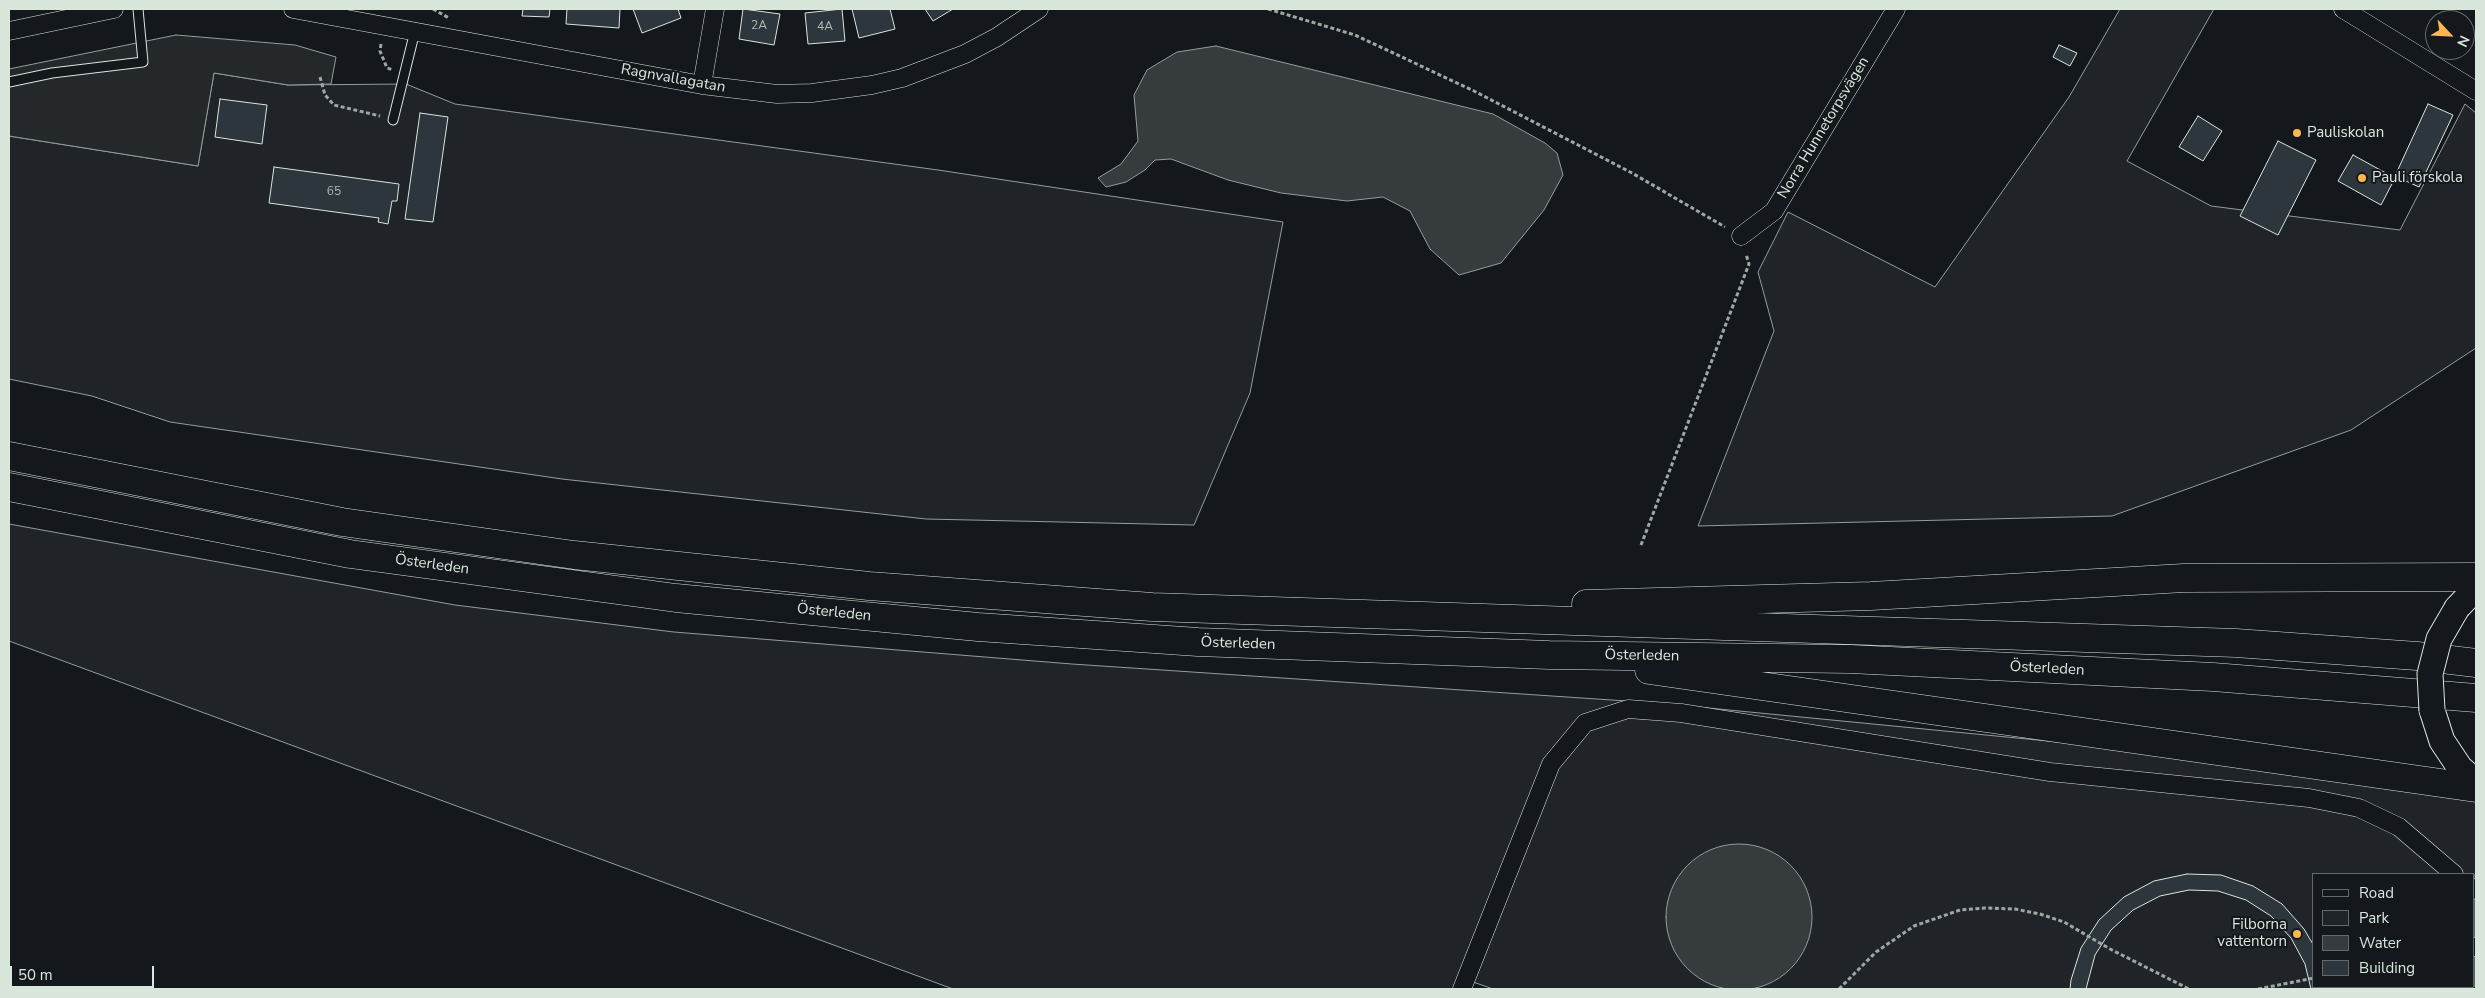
<!DOCTYPE html>
<html>
<head>
<meta charset="utf-8">
<style>
	body { margin:0 }
	#map { position:relative; width:2485px; height:998px; overflow:hidden; background:#14181c; font-family:"Nunito Sans",sans-serif }
	canvas { display:block }
	.frame { position:absolute; inset:0; border:10px solid #d8e6dc; pointer-events:none }
	.legend { position:absolute; left:2312px; top:873px; width:162px; height:115px; box-sizing:border-box; background:#14181c; border:1px solid #626a69; margin:0; padding:6px 9px; list-style:none; font-size:15px; color:#d8e6dc }
	.legend li { display:flex; align-items:center; gap:10px; height:25px }
	.legend b { width:25px; border:1px solid #626a69 }
	.north { position:absolute; left:2425px; top:10px; width:50px; height:50px; box-sizing:border-box; background:#14181c; border:1px solid #626a69; border-radius:50%; rotate:115deg; font-size:14px; font-weight:700; line-height:20px; text-align:center; color:#d8e6dc }
	.north::after { content:''; display:block; margin:auto; width:18px; height:22px; background:#ffb74d; clip-path:polygon(50% 0,100% 100%,50% 72%,0 100%) }
	.scale { position:absolute; left:10px; top:966px; width:144px; height:22px; box-sizing:border-box; border:2px solid #d8e6dc; border-top:0; padding-left:6px; font-size:15px; line-height:18px; white-space:nowrap; color:#d8e6dc; -webkit-text-stroke:4px #14181c; paint-order:stroke }
</style>
</head>
<body>
<div id="map">
<canvas width="2485" height="998"></canvas>
<div class="frame"></div>
<ul class="legend">
<li><b style="height:6px;background:#14181c"></b>Road</li>
<li><b style="height:14px;background:#202428"></b>Park</li>
<li><b style="height:14px;background:#363b3e"></b>Water</li>
<li><b style="height:14px;background:#2c363c"></b>Building</li>
</ul>
<div class="north">N</div>
<div class="scale">50 m</div>
</div>
<script>
const ctx = document.querySelector('canvas').getContext('2d');
ctx.lineJoin = 'round';
function fillPath(path, color) { ctx.fillStyle = color; ctx.fill(path, 'evenodd'); }
const toPath = rows => new Path2D(rows.map(r => 'M' + r).join(''));
function trace(path, color, width, dash) { ctx.strokeStyle = color; ctx.lineWidth = width; ctx.lineCap = dash ? 'butt' : 'round'; ctx.setLineDash(dash || []); ctx.stroke(path); }
function label(font, color, halo, rows, align = 'center') {
  ctx.font = font + ' "Nunito Sans",sans-serif'; ctx.lineWidth = 4; ctx.setLineDash([]); ctx.textBaseline = 'middle'; ctx.strokeStyle = halo; ctx.fillStyle = color; for (const [text, x, y, turn = 0] of rows) {
    ctx.save(); ctx.translate(x, y); ctx.rotate((+turn || 0) * Math.PI / 180); ctx.textAlign = isNaN(turn) ? turn : align; if (halo) ctx.strokeText(text, 0, 0); ctx.fillText(text, 0, 0); ctx.restore();
  }
}
const green = toPath([
	[2120,9,2214,9,2127,161,2211,206,2400,230,2465,104,2476,113,2476,348,2351,430,2112,516,1698,526,1774,331,1758,272,1788,212,1935,287,2069,97,2120,9],
	[214,73,288,85,406,84,455,104,938,170,1283,222,1250,393,1194,525,926,519,562,479,170,422,92,396,9,379,9,136,198,166,214,73],
	[9,524,455,605,674,632,1072,664,1657,703,2171,753,2476,799,2476,989,1493,989,1459,977,1454,989,953,989,9,641,9,524],
	[2314,874,2474,874,2474,987,2314,987,2314,874]
]);
const parking = toPath([
	[176,35,295,45,336,57,331,84,288,85,214,73,198,166,9,136,9,69,176,35]
]);
const water = toPath([
	[1216,46,1493,114,1545,143,1557,153,1563,175,1544,210,1501,263,1459,275,1430,249,1410,211,1383,197,1347,201,1281,193,1228,180,1171,159,1155,160,1145,170,1126,182,1106,187,1098,178,1121,164,1138,141,1134,95,1147,70,1177,52,1216,46],
	'1666 917a73 73 0 1 1 146 0a73 73 0 1 1-146 0Z'
]);
const building = toPath([
	[523,9,550,9,549,17,522,16,523,9],
	[567,9,620,9,619,28,566,24,567,9],
	[633,9,678,9,681,18,642,33,633,9],
	[743,9,780,14,774,45,739,39,743,9],
	[842,9,845,41,808,44,805,13,842,9],
	[852,9,890,9,895,29,859,38,852,9],
	[925,9,953,9,933,21,925,9],
	[2059,45,2077,53,2070,66,2053,57,2059,45],
	[220,99,267,105,262,144,215,137,220,99],
	[2428,104,2453,115,2419,187,2395,176,2428,104],
	[420,113,448,117,433,222,405,219,420,113],
	[2198,116,2222,131,2203,161,2179,147,2198,116],
	[2278,141,2316,160,2278,235,2240,216,2278,141],
	[2353,155,2395,178,2381,205,2338,181,2353,155],
	[274,167,399,184,397,201,392,201,388,224,378,222,379,218,269,203,274,167],
	[2187,874,2221,875,2253,886,2282,904,2304,929,2314,946,2314,987,2326,987,2327,989,2311,989,2305,964,2291,938,2271,916,2246,900,2218,891,2189,890,2160,896,2133,910,2111,930,2095,955,2086,989,2070,989,2071,980,2081,948,2099,920,2124,897,2154,881,2187,874]
]);
const path = toPath([
	[433,9,449,18],
	[1268,9,1355,35,1474,91,1632,173,1725,227],
	[381,44,380,51,387,68,393,70],
	[320,77,325,95,334,105,380,116],
	[1641,545,1749,264,1746,254],
	[1839,989,1876,952,1914,926,1960,910,1985,908,2015,909,2040,914,2064,922,2110,949,2189,989],
	[2258,989,2314,978]
]);
const lane = toPath([
	[9,82,52,73,143,62,138,9],
	[393,120,415,31]
]);
const street = toPath([
	[293,9,702,85,777,94,812,93,872,85,902,78,965,54,997,37,1039,9],
	[2343,9,2476,91],
	[9,31,114,9],
	[702,85,715,9],
	[1741,236,1774,211,1896,9],
	[2474,888,2476,890],
	[2474,947,2476,947],
	[1462,989,1551,764,1585,723,1628,709,1681,713,2050,772,2309,798,2359,808,2399,827,2454,874],
	[2402,989,2403,987]
]);
const secondary = toPath([
	[2457,608,2476,588],
	[2432,710,2442,741,2460,768,2476,782]
]);
const primary = toPath([
	[9,456,342,522,574,555,869,586,1152,607,2236,643,2417,656,2476,663],
	[9,487,350,554,676,598,978,627,1198,642,1549,655,1850,659,2213,677,2476,698],
	[1586,604,1871,596,2184,578,2476,577],
	[1649,670,2476,788]
]);
const secondaryBridge = toPath([
	[2432,710,2430,674,2439,639,2457,608]
]);
const markers = [
	[2297,133,5,"#ffb74d"],
	[2362,178,5,"#ffb74d"],
	[2297,934,5,"#ffb74d"]
];
const numberNames = [
	["2A",759,26],
	["4A",825,27],
	["65",334,192]
];
const streetNames = [
	["Ragnvallagatan",673,79,10],
	["Norra Hunnetorpsvägen",1824,128,-59],
	["Österleden",432,565,8],
	["Österleden",834,613,6],
	["Österleden",1238,644,2],
	["Österleden",1642,656,1],
	["Österleden",2047,669,3]
];
const poiNames = [
	["Pauliskolan",2307,133],
	["Pauli förskola",2372,178],
	["Filborna",2287,925,"right"],
	["vattentorn",2287,942,"right"]
];
fillPath(green, '#202428');
trace(green, '#939e99', 1);
fillPath(parking, '#24282b');
trace(parking, '#939e99', 1);
fillPath(water, '#363b3e');
trace(water, '#939e99', 1);
fillPath(building, '#2c363c');
trace(building, '#d8e6dc', 1);
trace(lane, '#d8e6dc', 11);
trace(street, '#d8e6dc', 19);
trace(secondary, '#d8e6dc', 27);
trace(primary, '#d8e6dc', 29);
trace(path, '#9da8a2', 3, [4, 2.5]);
trace(lane, '#14181c', 9);
trace(street, '#14181c', 18);
trace(secondary, '#14181c', 25);
trace(primary, '#14181c', 28);
trace(secondaryBridge, '#d8e6dc', 27, []);
trace(secondaryBridge, '#14181c', 25);
for (const [x, y, r, color] of markers) { const dot = new Path2D(); dot.arc(x, y, r, 0, 2 * Math.PI); ctx.fillStyle = color; ctx.fill(dot); trace(dot, '#14181c', 2); }
label('12px', '#adbab4', null, numberNames);
label('15px', '#d8e6dc', '#14181c', streetNames);
label('15px', '#d8e6dc', '#14181c', poiNames, 'left');
</script>
</body>
</html>
